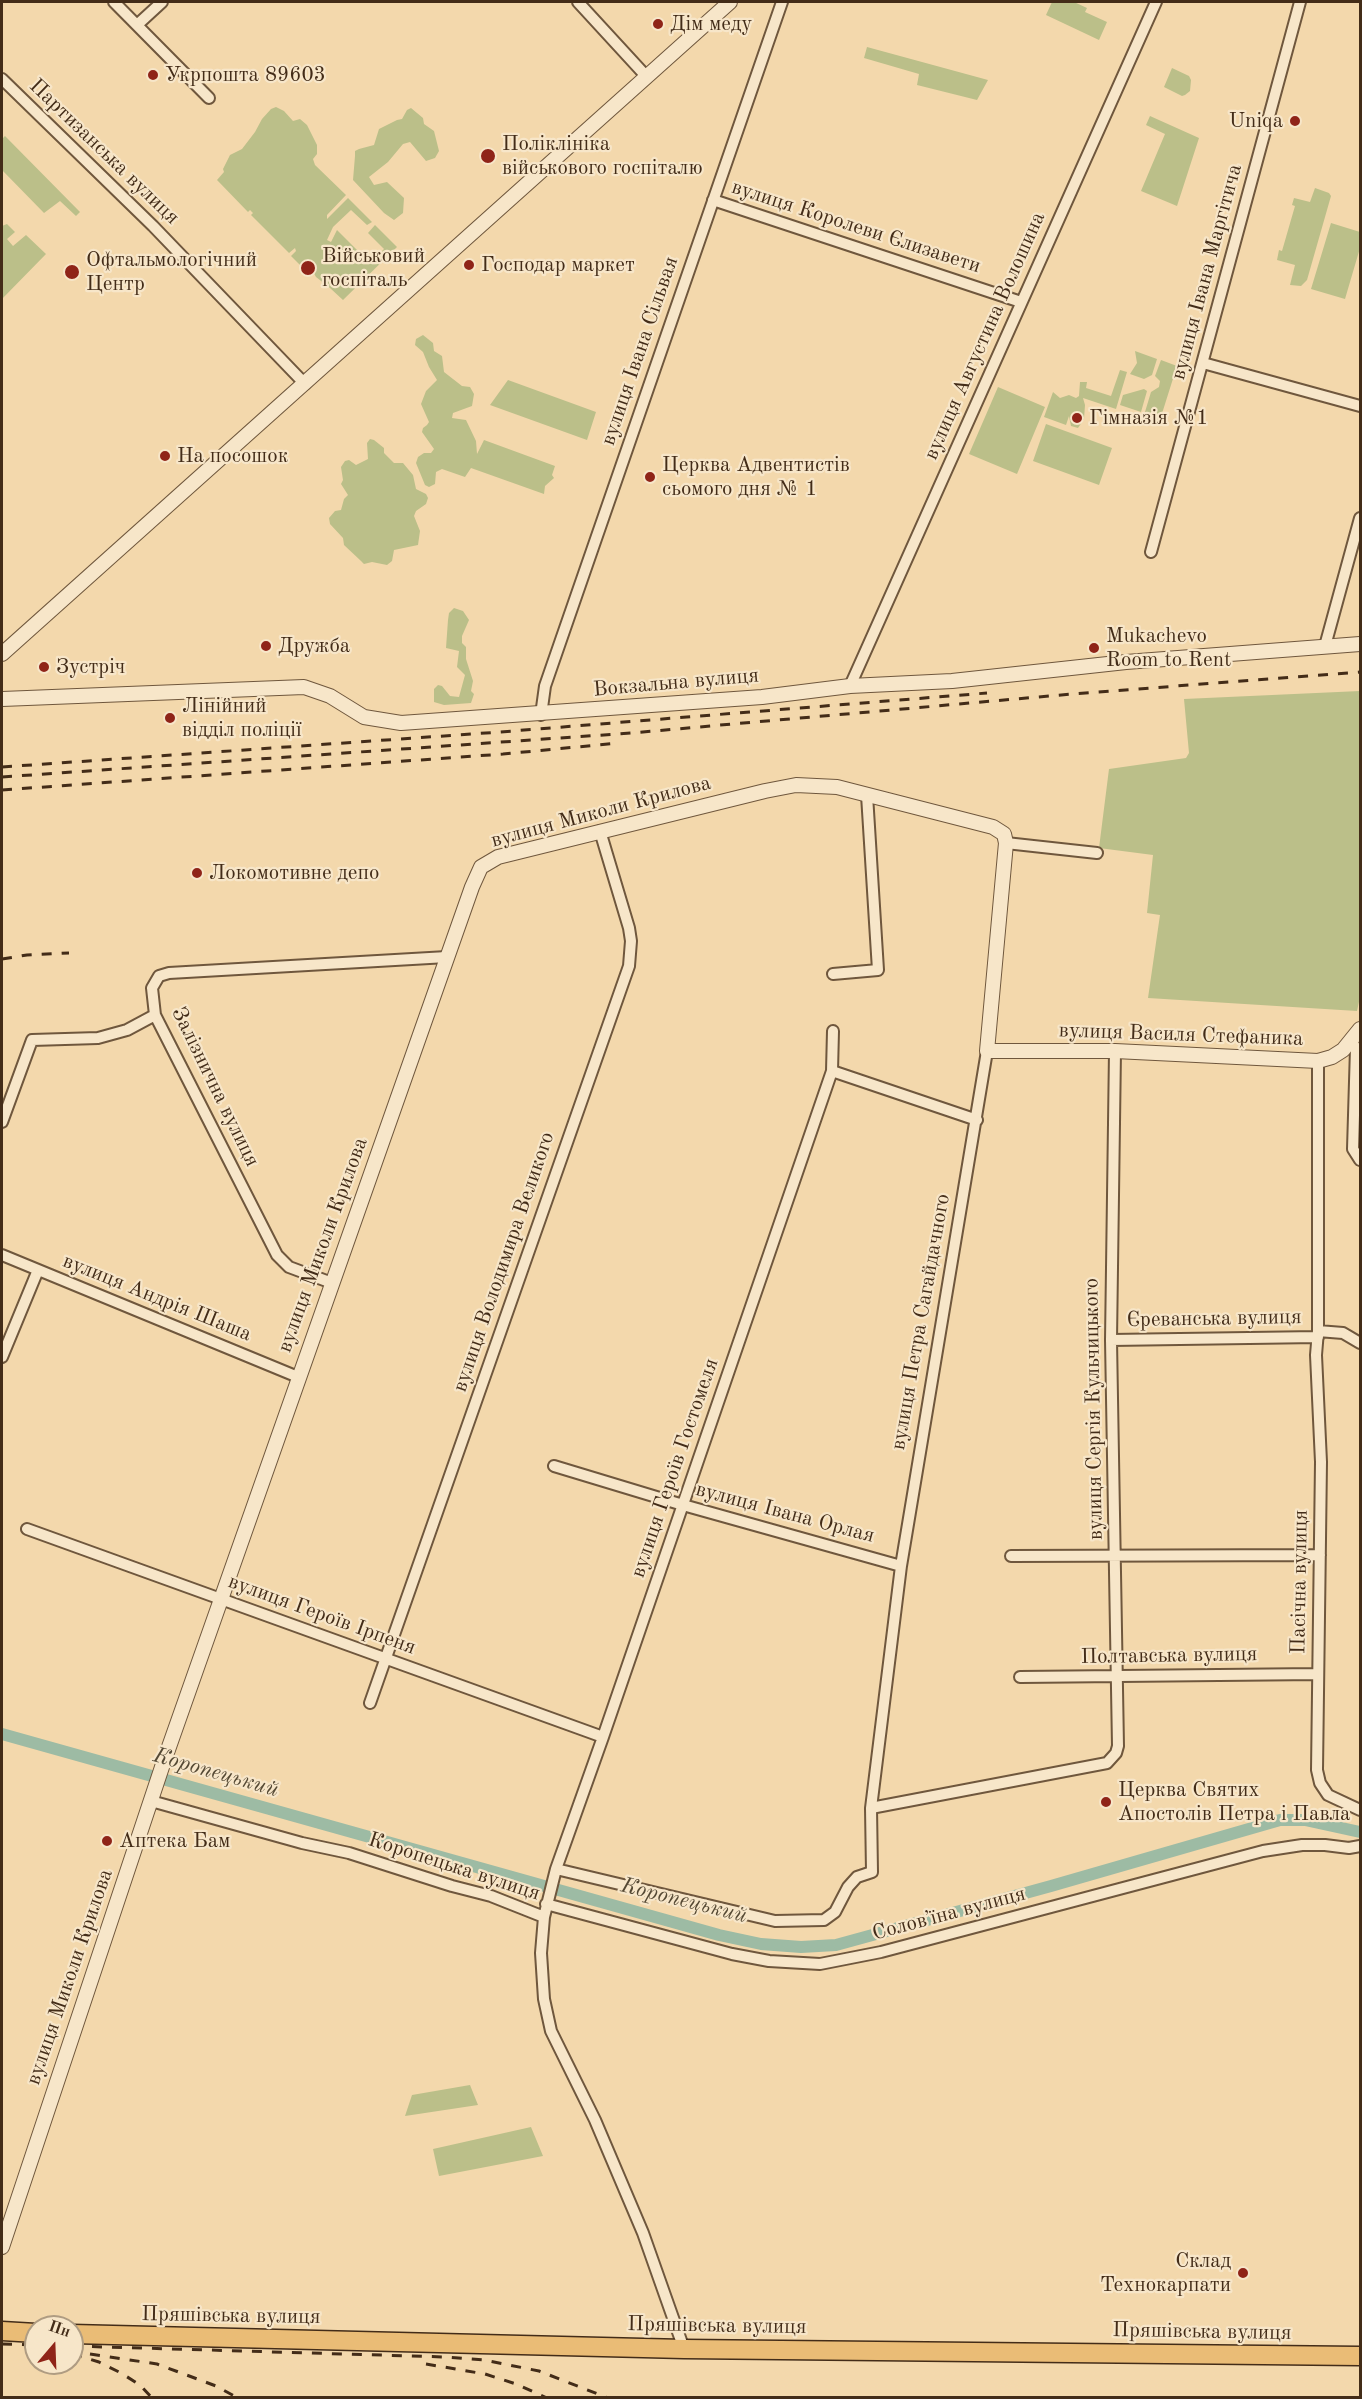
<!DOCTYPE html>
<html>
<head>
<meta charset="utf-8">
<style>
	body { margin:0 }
	#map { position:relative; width:1362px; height:2399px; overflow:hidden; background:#f3d8ac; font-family:"Old Standard TT",serif }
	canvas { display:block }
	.frame { position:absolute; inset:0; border:3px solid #432c18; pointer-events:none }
	.north { position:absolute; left:24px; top:2315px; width:60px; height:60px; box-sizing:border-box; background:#f7e6c9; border:2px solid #af9c82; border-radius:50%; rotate:19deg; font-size:16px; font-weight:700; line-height:24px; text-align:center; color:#432c18 }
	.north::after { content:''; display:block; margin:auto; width:21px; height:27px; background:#8f2418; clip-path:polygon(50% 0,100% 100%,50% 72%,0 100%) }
</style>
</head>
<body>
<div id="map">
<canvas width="1362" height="2399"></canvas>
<div class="frame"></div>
<div class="north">Пн</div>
</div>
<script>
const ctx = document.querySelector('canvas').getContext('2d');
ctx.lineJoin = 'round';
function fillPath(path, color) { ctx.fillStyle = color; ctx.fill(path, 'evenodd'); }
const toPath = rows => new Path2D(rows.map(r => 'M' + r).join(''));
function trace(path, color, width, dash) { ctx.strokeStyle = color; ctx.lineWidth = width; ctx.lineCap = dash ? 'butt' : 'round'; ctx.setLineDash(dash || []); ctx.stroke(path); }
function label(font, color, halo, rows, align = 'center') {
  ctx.font = font + ' "Old Standard TT",serif'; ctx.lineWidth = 4.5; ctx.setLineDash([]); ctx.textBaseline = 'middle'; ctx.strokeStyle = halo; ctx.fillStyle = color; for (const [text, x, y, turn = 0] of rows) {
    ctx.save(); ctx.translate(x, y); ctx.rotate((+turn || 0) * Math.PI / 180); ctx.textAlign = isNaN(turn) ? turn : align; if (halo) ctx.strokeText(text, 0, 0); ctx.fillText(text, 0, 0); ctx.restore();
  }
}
const green = toPath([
	[1052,2,1074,2,1087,8,1085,12,1107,22,1099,40,1046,15],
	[867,47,988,80,977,100,917,85,919,74,864,58],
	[1172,68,1189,76,1191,80,1190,91,1185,95,1182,96,1164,87],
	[276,107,284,111,293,121,300,119,307,125,317,145,317,154,313,159,315,165,346,195,327,215,327,219,348,198,372,222,367,225,351,210,333,227,327,240,331,242,337,230,370,263,384,249,368,233,375,225,397,247,343,300,330,288,316,277,312,270,309,274,291,256,296,251,295,248,289,253,251,215,253,213,250,210,248,212,217,180,224,172,223,169,230,155,242,149,255,132,262,119,271,109],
	[411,108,423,118,424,124,434,131,439,151,435,158,426,161,410,142,403,144,388,162,369,177,374,185,387,182,404,198,403,213,394,220,384,213,353,180,355,156,355,151,359,149,374,145,379,129,397,120,402,119,407,110],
	[1150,116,1199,138,1177,206,1141,191,1165,134,1146,125],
	[5,136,80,212,76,216,60,201,44,213,2,170,2,139],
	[1315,188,1329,193,1331,196,1307,280,1301,286,1290,285,1295,265,1277,260,1279,250,1282,251,1295,206,1292,205,1294,198,1310,202],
	[1331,223,1360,232,1360,248,1345,299,1311,289],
	[7,224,15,232,7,239,13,246,26,235,46,254,2,299,2,226],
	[423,335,433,343,434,351,442,356,444,372,462,386,470,387,474,394,472,406,453,413,452,418,466,420,476,441,477,454,484,440,555,466,552,475,554,478,545,486,544,494,471,468,465,477,442,469,436,472,435,484,429,487,425,485,416,463,418,457,424,453,431,453,434,449,422,432,423,428,427,425,429,422,421,404,426,391,437,380,429,367,423,352,415,345,416,339],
	[1135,351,1157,359,1152,375,1144,379,1130,374,1137,363],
	[1161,360,1177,366,1159,423,1151,419,1150,415,1145,412,1151,392,1159,387,1160,381,1155,376],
	[1120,370,1127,372,1116,409,1083,398,1085,405,1084,419,1078,428,1071,426,1069,416,1066,425,1044,417,1053,392,1060,398,1069,395,1076,398,1079,396,1080,382,1087,382,1086,388,1111,396],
	[508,380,596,412,587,440,490,405],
	[998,387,1045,407,1017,474,969,454],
	[1144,389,1147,391,1141,412,1120,405,1123,395],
	[1046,424,1112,448,1099,485,1033,461],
	[370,439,374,440,384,448,384,453,394,463,403,463,413,475,416,489,426,494,428,498,426,504,416,511,414,516,420,531,418,545,394,550,392,561,387,565,372,562,364,564,361,561,344,545,343,538,330,524,329,518,335,511,341,510,344,499,348,495,341,484,343,480,341,467,345,461,349,460,356,465,368,459,367,443],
	[454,608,463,611,469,620,462,636,462,643,466,647,466,659,473,681,471,691,474,694,471,703,444,705,434,702,434,689,438,685,442,686,450,696,459,697,465,675,457,667,459,651,446,648,448,620,449,613],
	[1360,691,1360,997,1357,1011,1148,998,1160,915,1147,913,1153,855,1099,848,1109,769,1186,758,1189,753,1184,699],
	[470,2085,478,2105,405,2116,412,2095],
	[531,2127,543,2156,439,2176,433,2149]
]);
const canal = toPath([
	[2,1734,719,1935,761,1944,801,1947,836,1945,1051,1886,1280,1820,1305,1820,1360,1832]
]);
const minor = toPath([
	[114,2,209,98],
	[578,2,646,76],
	[137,25,162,2],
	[2,79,153,226,305,384],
	[713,200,1021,302],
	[1203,363,1360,406],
	[1151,552,1300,2],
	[1325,646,1360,518],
	[850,686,1156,2],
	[541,715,545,686,782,2],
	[1006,843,1097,853],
	[833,974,878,970,867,795],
	[1352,1042,1356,1048,1353,1149,1360,1160],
	[1318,1061,1318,1331,1316,1355,1321,1462,1317,1770,1320,1783,1328,1795,1360,1810],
	[832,1071,977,1120],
	[2,1122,32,1040,98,1038,127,1030,155,1015],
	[2,1255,298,1377],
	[332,1283,289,1267,277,1255,155,1015,152,988,159,976,169,973,447,957],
	[1318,1331,1343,1333,1360,1343],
	[1111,1340,1318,1337],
	[2,1357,38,1270],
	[554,1466,683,1505,901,1566],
	[27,1529,603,1737],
	[1011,1556,1320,1555],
	[1020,1677,1318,1674],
	[370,1703,629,966,631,941,629,928,600,831],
	[151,1801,302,1843,349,1853,452,1886,491,1896,544,1917,541,1953,544,1999,551,2031,595,2120,643,2233,684,2349],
	[871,1808,1107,1763,1116,1753,1118,1746,1111,1340,1115,1051],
	[556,1869,775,1921,824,1920,835,1912,848,1887,857,1877,872,1872,871,1808,901,1566,987,1051],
	[546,1904,732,1954,769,1961,820,1964,881,1952,1263,1851,1302,1845,1325,1845,1349,1848,1360,1846],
	[544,1917,556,1869,603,1737,832,1071,833,1031]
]);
const tertiary = toPath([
	[2,654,730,2],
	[2,699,304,687,330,696,364,717,401,723,762,697,850,686,952,681,1126,662,1360,644],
	[2,2247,163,1764,472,887,481,867,498,857,765,791,796,785,837,787,993,827,1004,834,1006,843,987,1051,1115,1051,1318,1061,1332,1057,1343,1050,1360,1029]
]);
const primary = toPath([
	[2,2331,36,2333],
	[72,2334,684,2349,1360,2356]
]);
const rail = toPath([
	[2,767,500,732,987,693],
	[2,777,631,733,1072,694,1360,672],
	[2,790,503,754,619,743],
	[2,959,27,955,69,953],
	[2,2344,36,2345],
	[72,2346,446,2357,484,2360,539,2371,608,2398],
	[72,2354,99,2362,121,2373,140,2385,152,2398],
	[90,2354,157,2364,216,2386,238,2398],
	[426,2364,485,2374,516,2384,547,2398]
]);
const markers = [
	[658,24,6,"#8f2418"],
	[153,75,6,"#8f2418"],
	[1295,121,6,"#8f2418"],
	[488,156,8,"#8f2418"],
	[469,265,6,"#8f2418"],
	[308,268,8,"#8f2418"],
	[72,272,8,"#8f2418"],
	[1077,418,6,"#8f2418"],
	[165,456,6,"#8f2418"],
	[650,477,6,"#8f2418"],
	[266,646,6,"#8f2418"],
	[1094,648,6,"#8f2418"],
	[44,667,6,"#8f2418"],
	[170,718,6,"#8f2418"],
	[197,873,6,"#8f2418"],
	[1106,1802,6,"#8f2418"],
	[107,1841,6,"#8f2418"],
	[1243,2273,6,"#8f2418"]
];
const poiNames = [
	["Дім меду",670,24],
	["Укрпошта 89603",165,75],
	["Uniqa",1283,121,"right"],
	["Поліклініка",502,144],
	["військового госпіталю",502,168],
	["Військовий",322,256],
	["госпіталь",322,280],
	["Офтальмологічний",86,260],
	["Центр",86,284],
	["Господар маркет",481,265],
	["Гімназія №1",1089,418],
	["На посошок",177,456],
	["Церква Адвентистів",662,465],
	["сьомого дня № 1",662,489],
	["Mukachevo",1106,636],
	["Room to Rent",1106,660],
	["Дружба",278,646],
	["Зустріч",56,667],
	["Лінійний",182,706],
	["відділ поліції",182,730],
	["Локомотивне депо",209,873],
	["Церква Святих",1118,1790],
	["Апостолів Петра і Павла",1118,1814],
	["Аптека Бам",119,1841],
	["Склад",1231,2261,"right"],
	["Технокарпати",1231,2285,"right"]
];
const streetNames = [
	["Партизанська вулиця",104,152,44],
	["вулиця Королеви Єлизавети",856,227,18],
	["вулиця Івана Маргітича",1207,272,-75],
	["вулиця Августина Волошина",985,336,-66],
	["вулиця Івана Сільвая",640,351,-71],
	["Вокзальна вулиця",676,683,-5],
	["вулиця Миколи Крилова",601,812,-15],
	["вулиця Василя Стефаника",1181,1035,2],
	["Залізнична вулиця",215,1087,64],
	["вулиця Миколи Крилова",323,1245,-70],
	["вулиця Володимира Великого",504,1262,-71],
	["вулиця Андрія Шаша",157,1298,22],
	["Єреванська вулиця",1214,1319,-1],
	["вулиця Петра Сагайдачного",921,1322,-80],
	["вулиця Сергія Кульчицького",1094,1409,-91],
	["вулиця Героїв Гостомеля",675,1468,-71],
	["вулиця Івана Орлая",785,1513,15],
	["Пасічна вулиця",1300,1582,-89],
	["вулиця Героїв Ірпеня",322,1615,20],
	["Полтавська вулиця",1169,1656,-1],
	["Коропецька вулиця",454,1867,18],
	["Соловʼїна вулиця",949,1914,-15],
	["вулиця Миколи Крилова",70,1977,-71],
	["Пряшівська вулиця",231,2316,1],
	["Пряшівська вулиця",717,2326,1],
	["Пряшівська вулиця",1202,2332,1]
];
const waterNames = [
	["Коропецький",216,1773,16],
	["Коропецький",684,1901,14]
];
fillPath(green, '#bbbf89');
trace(canal, '#9dbba4', 12);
trace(minor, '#6f573d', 14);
trace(tertiary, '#6f573d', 16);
trace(primary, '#432c18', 21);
trace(minor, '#f7e6c9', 10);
trace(tertiary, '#f7e6c9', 14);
trace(primary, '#eabc76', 18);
trace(rail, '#432c18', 3, [10, 10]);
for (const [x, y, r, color] of markers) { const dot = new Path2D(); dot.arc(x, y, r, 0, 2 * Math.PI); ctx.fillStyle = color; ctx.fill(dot); trace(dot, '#f7e6c9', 2); }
label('21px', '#432c18', '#f7e6c9', poiNames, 'left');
label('21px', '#432c18', '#f7e6c9', streetNames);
label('italic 22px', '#554934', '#f7e6c9', waterNames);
</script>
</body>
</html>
